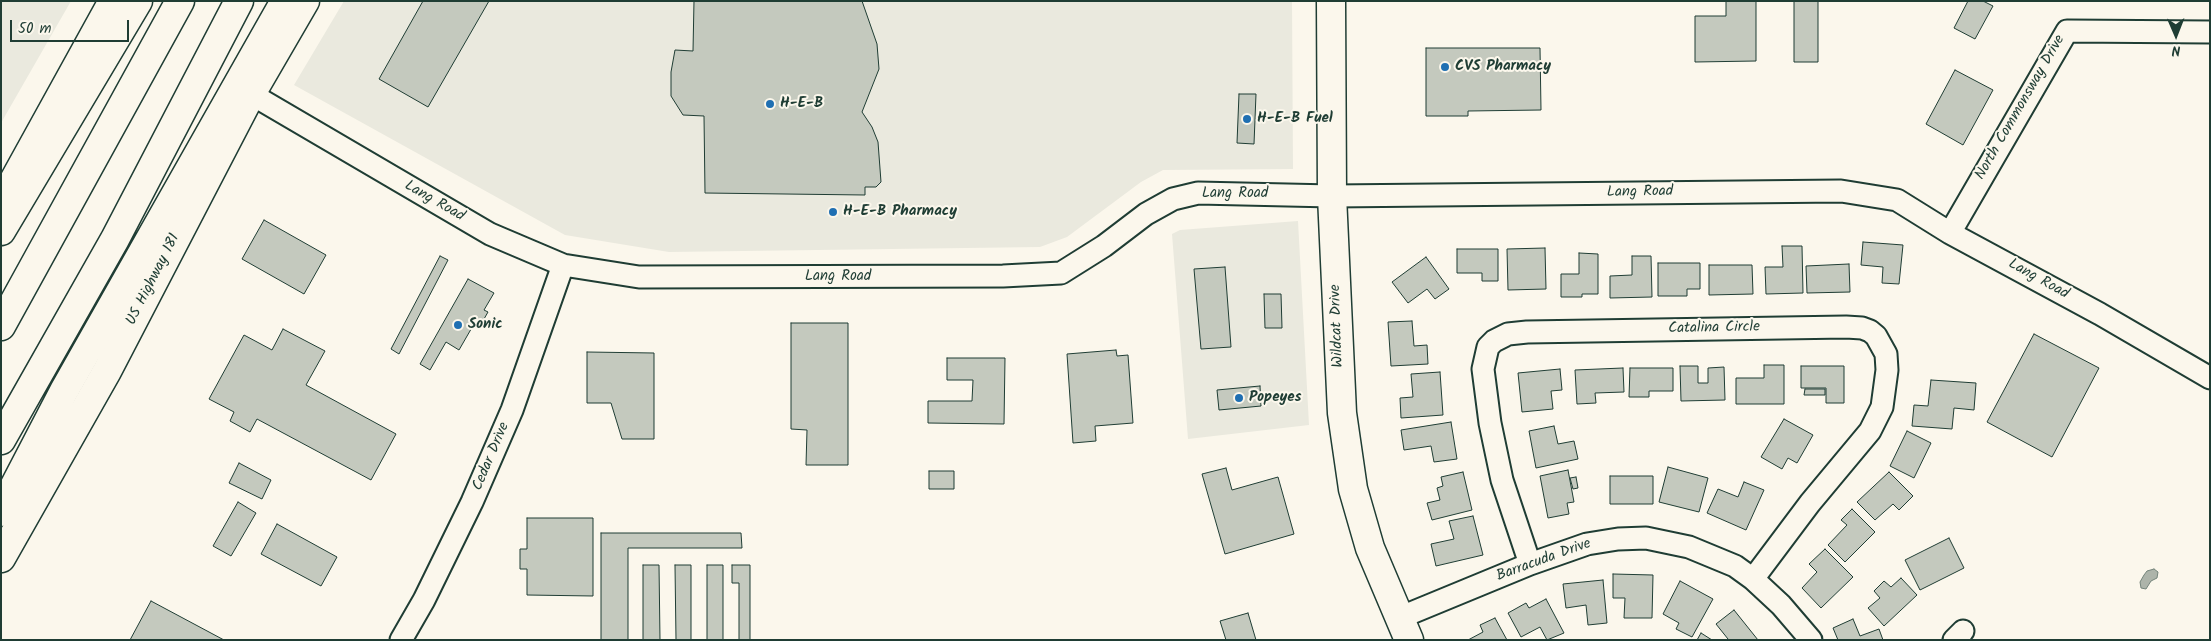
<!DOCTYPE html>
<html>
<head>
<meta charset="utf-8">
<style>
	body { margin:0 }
	#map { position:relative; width:2211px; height:641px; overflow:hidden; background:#fbf7ec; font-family:Kalam,sans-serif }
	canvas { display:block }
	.frame { position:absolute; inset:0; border:2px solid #1f3d34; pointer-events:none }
	.north { position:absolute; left:2151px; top:10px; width:50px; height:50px; -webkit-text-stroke:4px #fbf7ec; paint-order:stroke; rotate:179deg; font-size:14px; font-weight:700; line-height:20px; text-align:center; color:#1f3d34 }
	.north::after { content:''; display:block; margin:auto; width:18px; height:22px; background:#1f3d34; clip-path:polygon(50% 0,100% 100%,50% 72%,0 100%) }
	.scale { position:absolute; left:10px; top:20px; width:119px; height:22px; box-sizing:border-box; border:2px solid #1f3d34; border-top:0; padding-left:6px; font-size:15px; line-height:18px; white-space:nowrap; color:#1f3d34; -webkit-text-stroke:4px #fbf7ec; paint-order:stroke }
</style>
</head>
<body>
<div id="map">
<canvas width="2211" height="641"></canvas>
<div class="frame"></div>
<div class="north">N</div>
<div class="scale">50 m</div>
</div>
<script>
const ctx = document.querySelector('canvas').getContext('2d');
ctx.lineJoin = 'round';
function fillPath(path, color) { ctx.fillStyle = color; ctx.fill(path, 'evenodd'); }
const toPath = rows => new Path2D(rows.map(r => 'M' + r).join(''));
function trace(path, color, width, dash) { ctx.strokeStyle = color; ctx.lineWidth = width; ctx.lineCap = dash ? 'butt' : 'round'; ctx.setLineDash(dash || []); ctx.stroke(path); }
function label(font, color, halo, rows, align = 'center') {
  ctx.font = font + ' Kalam,sans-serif'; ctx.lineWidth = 4; ctx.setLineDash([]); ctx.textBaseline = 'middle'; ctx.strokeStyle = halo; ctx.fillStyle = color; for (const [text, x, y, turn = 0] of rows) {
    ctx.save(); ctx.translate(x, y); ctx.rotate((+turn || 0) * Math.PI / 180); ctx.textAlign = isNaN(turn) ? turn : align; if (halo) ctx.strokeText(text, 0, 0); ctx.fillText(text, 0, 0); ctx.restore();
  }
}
const built = toPath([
	[1,1,71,1,1,123],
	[344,1,1292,1,1293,169,1163,170,1141,182,1067,237,1040,247,669,252,565,235,294,85],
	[1298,221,1309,425,1188,439,1172,234,1180,230]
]);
const water = toPath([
	[2154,569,2158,572,2157,578,2151,581,2146,589,2141,588,2140,582,2144,575,2147,571,2154,569]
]);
const building = toPath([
	[423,1,489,1,428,107,379,79,423,1],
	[694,1,862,1,877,44,879,69,862,112,872,127,878,142,881,182,876,187,865,187,865,195,705,193,704,116,683,115,671,96,671,72,675,50,693,51,694,1],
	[1726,1,1756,1,1756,61,1695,62,1695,16,1726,16,1726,1],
	[1794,1,1818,1,1818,62,1794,62,1794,1],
	[1968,1,1983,1,1993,6,1975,39,1954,28,1968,1],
	[1426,48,1540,48,1541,110,1468,111,1468,116,1426,116,1426,48],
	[1955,70,1993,90,1963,145,1926,124,1955,70],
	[1239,94,1256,94,1254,144,1237,143,1239,94],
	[264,220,326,255,304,294,242,259,264,220],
	[1863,242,1903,245,1899,284,1882,283,1883,267,1861,265,1863,242],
	[1782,246,1802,246,1803,293,1766,294,1765,267,1783,267,1782,246],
	[1545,248,1546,289,1508,290,1507,249,1545,248],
	[1457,249,1498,249,1498,281,1482,281,1482,273,1457,273,1457,249],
	[1579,253,1598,254,1598,294,1582,294,1582,297,1561,297,1561,274,1579,274,1579,253],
	[440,256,448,260,399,354,391,349,440,256],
	[1632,256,1651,256,1652,297,1610,298,1610,276,1632,275,1632,256],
	[1426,257,1449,289,1435,299,1427,289,1408,303,1392,282,1426,257],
	[1658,263,1700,263,1700,289,1687,289,1687,296,1658,296,1658,263],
	[1849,264,1850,292,1807,293,1806,266,1849,264],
	[1709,265,1752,265,1753,294,1709,295,1709,265],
	[1225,267,1231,347,1201,349,1194,269,1225,267],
	[468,279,494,293,484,310,488,312,480,326,474,324,459,350,446,342,430,370,420,364,468,279],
	[1264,294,1281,294,1282,328,1265,328,1264,294],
	[1412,321,1414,346,1427,345,1428,364,1391,366,1388,322,1412,321],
	[791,323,848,323,848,465,806,465,807,430,791,429,791,323],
	[283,329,325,351,306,385,396,434,371,480,257,419,250,432,230,421,234,412,209,399,244,335,272,350,283,329],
	[2034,334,2099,368,2052,457,1987,422,2034,334],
	[1116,350,1117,356,1128,355,1133,423,1095,426,1096,441,1073,443,1067,354,1116,350],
	[587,352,654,353,654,439,622,439,611,403,587,403,587,352],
	[947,358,1005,358,1004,424,928,423,928,401,972,401,973,380,947,380,947,358],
	[1764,365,1784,365,1784,404,1736,404,1736,378,1764,378,1764,365],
	[1680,366,1698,366,1698,383,1708,383,1708,368,1724,367,1725,400,1681,401,1680,366],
	[1801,366,1844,366,1844,403,1826,403,1826,388,1801,388,1801,366],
	[1623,368,1624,392,1595,393,1596,403,1577,404,1575,370,1623,368],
	[1630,368,1673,368,1673,391,1649,391,1649,397,1629,397,1630,368],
	[1560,369,1562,390,1551,391,1553,409,1522,412,1518,373,1560,369],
	[1440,372,1443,415,1401,418,1400,398,1413,397,1411,374,1440,372],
	[1931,380,1976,383,1974,410,1954,408,1952,429,1912,426,1914,405,1928,406,1931,380],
	[1260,386,1261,406,1219,410,1217,390,1260,386],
	[1805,389,1825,389,1825,395,1804,395,1805,389],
	[1784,419,1813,435,1797,463,1788,458,1782,469,1761,457,1784,419],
	[1451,422,1457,459,1434,462,1431,446,1404,450,1401,430,1451,422],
	[1554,426,1558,444,1574,441,1578,459,1536,468,1529,431,1554,426],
	[1907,431,1931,443,1914,478,1890,466,1907,431],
	[239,463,271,480,262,499,229,483,239,463],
	[1668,467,1708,478,1699,512,1659,502,1668,467],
	[1226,468,1232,490,1278,477,1294,534,1225,554,1202,474,1226,468],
	[1568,470,1574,502,1567,503,1569,514,1548,518,1540,476,1568,470],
	[929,471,954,471,954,489,929,489,929,471],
	[1463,472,1472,510,1432,520,1427,503,1440,500,1437,488,1443,486,1441,477,1463,472],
	[1889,472,1913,496,1899,510,1893,504,1875,520,1857,502,1889,472],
	[1610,476,1653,476,1653,504,1610,504,1610,476],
	[1576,477,1578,488,1573,489,1570,478,1576,477],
	[1744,482,1764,490,1746,530,1707,513,1718,489,1738,497,1744,482],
	[238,502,256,513,231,556,213,546,238,502],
	[1852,509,1875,532,1845,562,1828,545,1847,525,1841,520,1852,509],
	[1473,516,1483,555,1436,566,1431,544,1454,539,1449,521,1473,516],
	[527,518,593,518,593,596,527,595,527,569,520,569,520,549,527,549,527,518],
	[277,524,337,557,321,586,261,554,277,524],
	[601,533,741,533,742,548,628,548,628,640,601,640,601,533],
	[1949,538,1964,568,1920,590,1905,560,1949,538],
	[1825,549,1853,577,1821,608,1802,588,1817,572,1809,564,1825,549],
	[643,565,659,565,660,640,643,640,643,565],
	[675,565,691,565,691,640,676,640,675,565],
	[707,565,723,565,723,640,707,640,707,565],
	[732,565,750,565,750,640,739,640,739,583,732,583,732,565],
	[1613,574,1653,575,1652,618,1624,618,1625,598,1613,598,1613,574],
	[1901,578,1917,595,1884,626,1868,608,1880,598,1874,591,1884,581,1891,587,1901,578],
	[1603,580,1607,623,1588,625,1586,605,1566,608,1563,584,1603,580],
	[1680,581,1713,599,1692,637,1676,629,1679,623,1663,614,1680,581],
	[1546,599,1564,633,1547,640,1540,627,1521,637,1508,613,1526,603,1529,608,1546,599],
	[151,601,224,640,130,640,151,601],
	[1734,610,1758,640,1727,640,1728,639,1716,624,1734,610],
	[1248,613,1256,640,1226,640,1220,621,1248,613],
	[1495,618,1507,640,1468,640,1483,632,1480,625,1495,618],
	[1853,619,1860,636,1879,629,1883,640,1838,640,1833,628,1853,619],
	[1701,633,1712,640,1697,640,1701,633]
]);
const minor = toPath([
	[251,94,490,234,563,265,639,277,1003,276,1061,273,1104,246,1146,214,1173,199,1198,193,1332,196,1841,191,1897,200,1950,233,2100,314,2210,378],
	[1950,233,2067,31,2210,32],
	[1530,564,1502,480,1490,423,1483,369,1488,347,1494,341,1508,334,1527,332,1846,327,1862,328,1870,331,1876,336,1886,354,1887,370,1882,407,1870,431,1810,503,1753,579],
	[1399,618,1530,564,1587,544,1618,539,1646,538,1689,547,1735,566,1753,579,1781,605,1811,640],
	[401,640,424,600,472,502,512,410,563,265],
	[1954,640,1963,631]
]);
const major = toPath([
	[1331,1,1332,196,1342,413,1353,489,1370,548,1409,640],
	[1,204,113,1],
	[1,558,107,371,251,94,305,1]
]);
const highway = toPath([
	[1,231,138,1],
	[1,326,180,1],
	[1,440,115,239,239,1],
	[1,512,64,391,285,1]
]);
const markers = [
	[1445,67,5,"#1f6fb2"],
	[770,104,5,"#1f6fb2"],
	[1247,119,5,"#1f6fb2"],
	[833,212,5,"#1f6fb2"],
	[458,325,5,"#1f6fb2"],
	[1239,398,5,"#1f6fb2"]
];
const poiNames = [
	["CVS Pharmacy",1455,67],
	["H-E-B",780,104],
	["H-E-B Fuel",1257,119],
	["H-E-B Pharmacy",843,212],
	["Sonic",468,325],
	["Popeyes",1249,398]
];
const streetNames = [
	["North Commonsway Drive",2021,108,-60],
	["Lang Road",1640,193,-1],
	["Lang Road",1235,194],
	["Lang Road",434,202,30],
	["Lang Road",838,277],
	["US Highway 181",154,280,-63],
	["Lang Road",2038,280,29],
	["Wildcat Drive",1338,326,-92],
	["Catalina Circle",1714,329,-1],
	["Cedar Drive",492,457,-67],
	["Barracuda Drive",1544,561,-20]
];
fillPath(built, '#eae9de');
fillPath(water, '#adb4aa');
trace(water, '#74847b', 1);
fillPath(building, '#c4c9be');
trace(building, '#1f3d34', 1);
trace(minor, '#1f3d34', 25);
trace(major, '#1f3d34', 31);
trace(highway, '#1f3d34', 31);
trace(minor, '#fbf7ec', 21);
trace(major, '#fbf7ec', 28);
trace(highway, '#fbf7ec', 28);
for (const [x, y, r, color] of markers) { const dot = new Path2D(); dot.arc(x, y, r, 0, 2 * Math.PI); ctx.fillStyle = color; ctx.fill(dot); trace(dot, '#fbf7ec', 2); }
label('bold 15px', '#1f3d34', '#fbf7ec', poiNames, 'left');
label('15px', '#1f3d34', '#fbf7ec', streetNames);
</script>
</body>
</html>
